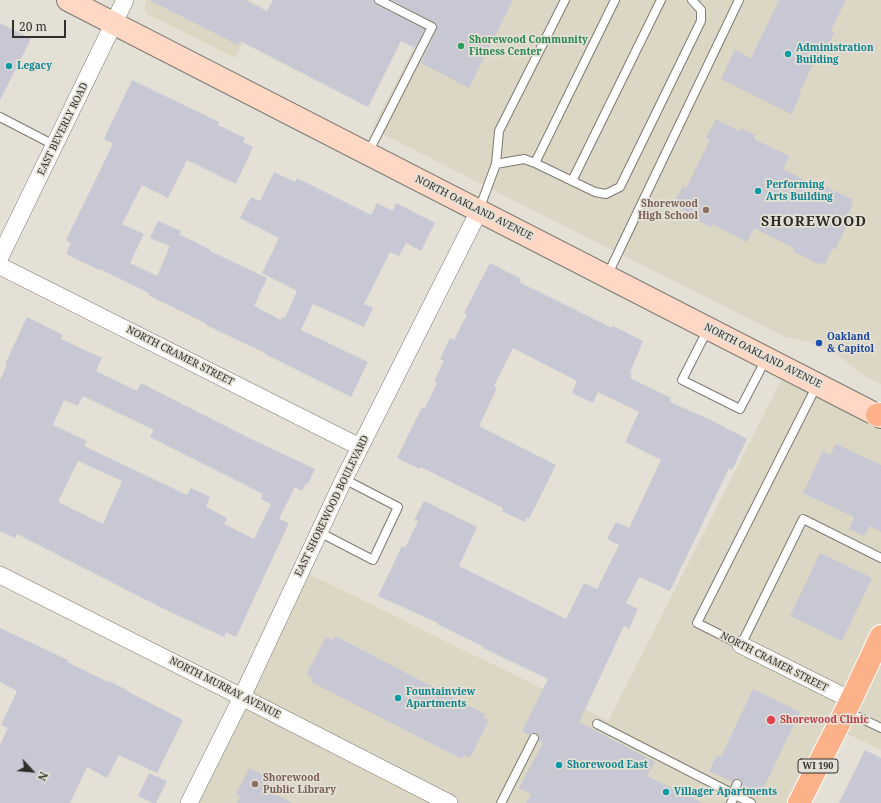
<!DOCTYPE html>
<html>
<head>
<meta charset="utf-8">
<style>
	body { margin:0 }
	#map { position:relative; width:881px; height:803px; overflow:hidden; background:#e4e0d6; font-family:"Noto Serif",serif }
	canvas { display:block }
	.north { position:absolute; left:12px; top:751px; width:40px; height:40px; -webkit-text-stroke:3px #e4e0d6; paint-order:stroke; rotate:116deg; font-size:11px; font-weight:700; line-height:16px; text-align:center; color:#302f2b }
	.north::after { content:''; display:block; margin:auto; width:14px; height:18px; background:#302f2b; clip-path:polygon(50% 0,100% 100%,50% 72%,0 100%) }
	.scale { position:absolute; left:12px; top:20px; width:54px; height:18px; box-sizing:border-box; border:2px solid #302f2b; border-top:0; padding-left:5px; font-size:12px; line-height:14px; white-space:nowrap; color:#302f2b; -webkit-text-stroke:3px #e4e0d6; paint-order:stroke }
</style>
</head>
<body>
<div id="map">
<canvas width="881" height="803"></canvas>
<div class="north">N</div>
<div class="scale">20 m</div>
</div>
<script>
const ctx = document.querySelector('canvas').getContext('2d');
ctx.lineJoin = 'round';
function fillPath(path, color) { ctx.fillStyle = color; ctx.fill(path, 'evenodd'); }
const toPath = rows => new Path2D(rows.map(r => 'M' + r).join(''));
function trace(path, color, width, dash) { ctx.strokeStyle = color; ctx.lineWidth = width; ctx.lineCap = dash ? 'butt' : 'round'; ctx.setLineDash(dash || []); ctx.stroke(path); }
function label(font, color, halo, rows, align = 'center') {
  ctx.font = font + ' "Noto Serif",serif'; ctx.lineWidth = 3.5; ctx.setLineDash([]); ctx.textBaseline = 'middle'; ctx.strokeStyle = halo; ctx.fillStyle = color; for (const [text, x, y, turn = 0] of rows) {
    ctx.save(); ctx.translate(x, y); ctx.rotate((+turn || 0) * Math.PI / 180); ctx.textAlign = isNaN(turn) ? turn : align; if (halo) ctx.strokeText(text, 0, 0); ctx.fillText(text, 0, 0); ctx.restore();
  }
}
const built = toPath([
	[146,0,249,0,262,7,235,58,147,14,144,8],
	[438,0,881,0,881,384,865,376,848,363,832,352,810,342,785,337,372,129],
	[787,369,881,417,881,750,837,729,799,803,189,803,301,570,608,721]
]);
const building = toPath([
	[149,0,245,0,267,11,273,0,374,0,376,5,425,29,415,48,401,41,368,107,240,41,238,45],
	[391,0,513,0,469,88,421,63,437,29,437,24],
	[779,0,846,0,831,30,834,33,818,65,814,63,799,93,801,94,791,114,721,79,735,50,751,58],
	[0,23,31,39,0,100],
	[132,80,219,122,218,125,245,138,243,142,253,147,236,184,187,160,168,198,142,185,122,224,144,234,130,263,157,276,170,246,150,238,158,221,181,231,179,234,211,250,210,251,267,278,254,306,281,320,282,317,285,318,297,291,262,273,279,238,240,218,251,197,260,201,274,172,295,182,297,178,371,215,377,203,393,211,396,203,435,223,421,251,406,243,399,256,390,252,364,304,373,308,364,327,313,304,301,330,368,362,351,397,265,354,265,353,206,325,207,324,148,295,149,293,100,269,99,270,66,254,71,243,66,240,113,144,104,139],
	[716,119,739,131,741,128,755,135,754,139,789,156,783,169,822,189,824,186,852,199,850,202,853,204,847,217,850,219,835,250,833,248,825,264,821,262,820,265,810,260,793,251,794,248,754,228,747,242,712,224,711,227,696,220,697,217,673,205,683,186,686,188,710,140,706,138],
	[490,263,521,279,519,282,612,328,613,326,643,341,630,372,632,374,630,378,671,398,670,402,711,420,747,439,732,470,729,468,670,591,639,577,626,603,638,609,629,629,624,626,579,722,655,762,647,776,703,803,526,803,531,794,519,788,543,743,539,740,539,737,537,733,533,733,529,735,522,731,548,679,483,648,484,647,437,624,438,623,378,596,402,546,405,548,418,521,414,520,424,501,477,527,459,566,566,619,584,583,597,589,619,545,607,539,616,522,629,528,661,460,625,442,639,412,598,392,593,403,572,393,577,381,513,348,494,386,497,388,479,426,556,465,529,519,527,517,525,522,502,511,503,508,421,467,420,469,397,458,422,407,425,408,437,383,434,381,444,361,440,359,450,338,454,340,467,314,464,313],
	[27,317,63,335,61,339,102,358,96,371,137,391,141,383,249,438,315,469,308,484,306,483,302,491,295,487,279,519,289,523,236,637,226,632,224,637,160,607,17,534,15,538,0,531,0,380,7,365,5,364],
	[83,396,154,430,150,437,263,494,261,499,271,504,254,539,224,524,227,518,206,507,210,497,191,488,187,495,84,446,87,441,53,425,64,400,78,406],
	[78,461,122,481,103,524,58,502],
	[836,444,881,465,881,532,870,526,864,536,849,529,854,517,803,493,823,451,830,455],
	[820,553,872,578,842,641,790,616],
	[0,628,68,660,67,662,108,682,109,681,127,690,127,691,183,720,157,773,119,755,107,778,87,767,70,803,0,803,0,745,8,728,1,725,17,691,0,682],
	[335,636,485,714,483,717,489,720,470,758,464,755,462,759,311,682,313,678,306,675,326,637,333,640],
	[753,689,800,712,760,795,742,787,742,783,740,779,736,779,732,782,709,771,717,755,721,757],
	[865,750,881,758,881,803,839,803],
	[249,768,271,779,266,790,293,803,237,803,240,796,236,794],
	[149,773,167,781,156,803,153,803,138,796]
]);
const service = toPath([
	[0,117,54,145],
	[368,153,432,27,379,0],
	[535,163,615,0],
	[496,164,524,159,535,163,595,192,606,194,620,187,701,21,701,10,692,0],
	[572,181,661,0],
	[479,210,496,164,499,131,565,0],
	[607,276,739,0],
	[708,329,682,380,740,409,766,359],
	[817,385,697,623,741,645,803,519,881,558],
	[319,532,373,560,398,507,344,479],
	[846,711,881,728],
	[597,724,751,803],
	[733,793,737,784],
	[501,803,534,738],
	[731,803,735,795]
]);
const minor = toPath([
	[0,257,125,0],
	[0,266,360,447],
	[0,575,226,689,449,803],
	[741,645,851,700],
	[189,803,242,697,344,479,479,211]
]);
const secondary = toPath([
	[68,0,881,417]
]);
const primary = toPath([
	[877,415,881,414],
	[799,803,851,700,881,636]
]);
const markers = [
	[461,46,4,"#2e9e5b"],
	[788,54,4,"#0f9aa8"],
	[9,66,4,"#0f9aa8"],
	[758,191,4,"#0f9aa8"],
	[706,210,4,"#8d6e63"],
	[819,343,4,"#1a4fb4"],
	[398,698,4,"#0f9aa8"],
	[771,720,5,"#e0444e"],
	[559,765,4,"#0f9aa8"],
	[255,784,4,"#8d6e63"],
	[666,792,4,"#0f9aa8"]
];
const shields = [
	[818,766,40]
];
const shieldNames = [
	["WI 190",818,766]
];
const leisureNames = [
	["Shorewood Community",469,40],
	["Fitness Center",469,52]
];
const cultureNames = [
	["Administration",796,48],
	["Building",796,60],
	["Legacy",17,66],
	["Performing",766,185],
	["Arts Building",766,197],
	["Fountainview",406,692],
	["Apartments",406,704],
	["Shorewood East",567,765],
	["Villager Apartments",674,792]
];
const streetNames = [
	["EAST BEVERLY ROAD",63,129,-64],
	["NORTH OAKLAND AVENUE",474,208,27],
	["NORTH CRAMER STREET",180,356,27],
	["NORTH OAKLAND AVENUE",763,356,27],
	["EAST SHOREWOOD BOULEVARD",332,506,-64],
	["NORTH CRAMER STREET",774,662,27],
	["NORTH MURRAY AVENUE",225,688,27]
];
const educationNames = [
	["Shorewood",698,204],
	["High School",698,216],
	["Shorewood",263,778,"left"],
	["Public Library",263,790,"left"]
];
const transitNames = [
	["Oakland",827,337],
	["& Capitol",827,349]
];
const healthNames = [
	["Shorewood Clinic",780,720]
];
const districtNames = [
	["SHOREWOOD",814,222]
];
fillPath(built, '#dcd7c5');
fillPath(building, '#c7c8d3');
trace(service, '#7c7970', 10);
trace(minor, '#7c7970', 18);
trace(secondary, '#7c7970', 24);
trace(primary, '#fff', 24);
trace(service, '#fff', 8);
trace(minor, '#fff', 17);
trace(secondary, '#fed8c4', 22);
trace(primary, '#fcb189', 22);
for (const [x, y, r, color] of markers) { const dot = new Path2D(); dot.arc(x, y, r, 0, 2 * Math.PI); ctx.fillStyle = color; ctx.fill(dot); trace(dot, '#e4e0d6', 1.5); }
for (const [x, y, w] of shields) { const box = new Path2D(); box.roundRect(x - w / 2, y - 7, w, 14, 3); ctx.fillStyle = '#e4e0d6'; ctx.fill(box); trace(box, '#302f2b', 1); }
label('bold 9px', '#302f2b', null, shieldNames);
label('bold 10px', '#27864d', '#e4e0d6', leisureNames, 'left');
label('bold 10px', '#0d838f', '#e4e0d6', cultureNames, 'left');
label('10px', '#302f2b', '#e4e0d6', streetNames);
label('bold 10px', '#785e54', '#e4e0d6', educationNames, 'right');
label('bold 10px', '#164399', '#e4e0d6', transitNames, 'left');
label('bold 10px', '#be3a42', '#e4e0d6', healthNames, 'left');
ctx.letterSpacing = '1px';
label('bold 14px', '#2e2b23', '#e4e0d6', districtNames);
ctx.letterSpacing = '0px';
</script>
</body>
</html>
